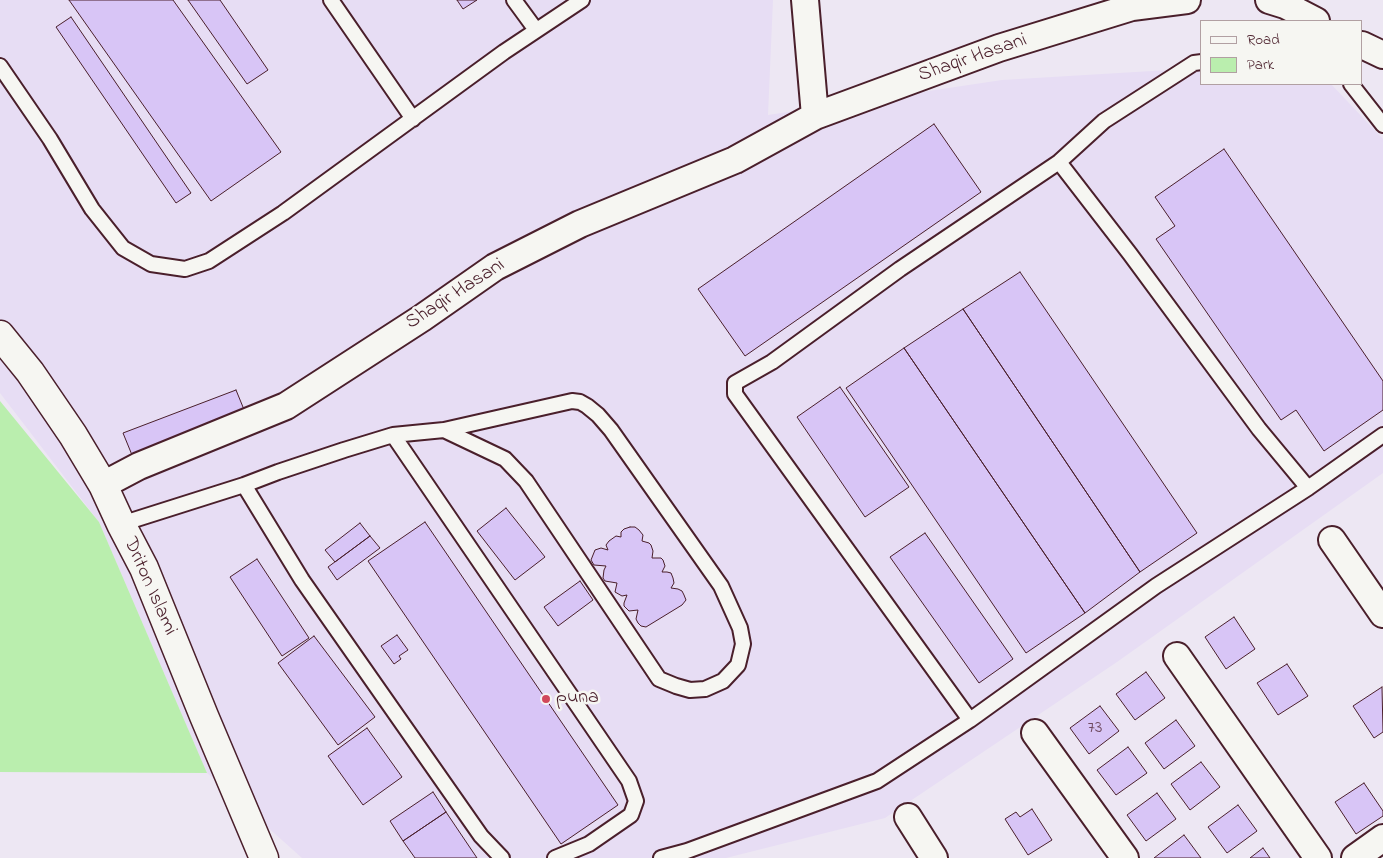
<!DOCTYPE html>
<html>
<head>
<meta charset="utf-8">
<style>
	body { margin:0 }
	#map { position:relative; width:1383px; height:858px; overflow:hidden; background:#ede7f3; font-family:"Indie Flower",sans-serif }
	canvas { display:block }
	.legend { position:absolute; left:1200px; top:20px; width:162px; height:65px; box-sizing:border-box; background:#f6f6f2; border:1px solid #b1a0a2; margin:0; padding:6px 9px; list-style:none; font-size:15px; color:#4a1f2b }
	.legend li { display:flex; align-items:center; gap:10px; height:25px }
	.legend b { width:25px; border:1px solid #b1a0a2 }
</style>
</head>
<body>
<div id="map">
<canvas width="1383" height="858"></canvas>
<ul class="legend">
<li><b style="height:6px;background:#f6f6f2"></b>Road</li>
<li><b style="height:14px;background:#baeeae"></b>Park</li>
</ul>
</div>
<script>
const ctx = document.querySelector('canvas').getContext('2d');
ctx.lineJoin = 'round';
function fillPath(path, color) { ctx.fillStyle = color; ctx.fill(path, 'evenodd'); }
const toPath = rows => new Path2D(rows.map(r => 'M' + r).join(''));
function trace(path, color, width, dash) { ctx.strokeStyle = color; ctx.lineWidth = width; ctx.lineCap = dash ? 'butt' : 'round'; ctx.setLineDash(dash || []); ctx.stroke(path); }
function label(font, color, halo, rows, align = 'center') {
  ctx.font = font + ' "Indie Flower",sans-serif'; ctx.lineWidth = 5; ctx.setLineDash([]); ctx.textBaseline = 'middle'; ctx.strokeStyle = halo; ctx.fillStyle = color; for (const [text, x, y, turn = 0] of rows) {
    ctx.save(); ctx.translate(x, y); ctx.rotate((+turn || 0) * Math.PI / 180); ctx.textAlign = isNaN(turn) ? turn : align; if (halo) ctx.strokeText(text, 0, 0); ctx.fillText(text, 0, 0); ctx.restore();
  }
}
const built = toPath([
	[0,0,773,0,768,115,1002,80,1202,68,1202,84,1331,84,1383,139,1383,473,1117,662,885,818,726,858,302,858,207,773,99,522,0,393]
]);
const green = toPath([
	[0,401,99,522,207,773,0,772]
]);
const building = toPath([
	[69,0,173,0,281,152,211,201,69,0],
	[188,0,220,0,268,70,247,84,188,0],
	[457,0,477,0,463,9,457,0],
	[71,17,191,193,176,203,56,27,71,17],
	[934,124,981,192,745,356,698,289,934,124],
	[1224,149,1383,381,1383,410,1324,451,1296,410,1281,420,1156,239,1175,226,1155,197,1224,149],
	[1020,272,1197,533,1140,572,963,309,1020,272],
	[963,309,1140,572,1085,613,904,348,963,309],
	[904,348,1085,613,1026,653,846,388,904,348],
	[840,387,909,487,865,517,797,417,840,387],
	[236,390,245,412,132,455,123,433,236,390],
	[506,508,545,557,515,580,477,531,506,508],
	[425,522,618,805,561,844,368,561,425,522],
	[360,523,370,536,335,562,325,550,360,523],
	[630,527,635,527,639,530,643,535,642,541,649,543,651,545,653,551,652,558,661,558,663,560,665,566,662,572,667,572,671,573,673,578,674,583,671,588,678,589,682,591,684,595,686,600,682,605,646,627,641,626,638,623,636,619,638,610,629,611,624,606,624,603,627,595,622,596,615,592,617,583,605,581,603,578,604,570,606,566,594,565,591,560,595,550,601,548,608,550,606,545,609,541,616,536,621,537,621,532,624,529,630,527],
	[925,533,1013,659,979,683,890,557,925,533],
	[370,536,380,548,337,580,328,567,370,536],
	[257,559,309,638,282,656,230,577,257,559],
	[580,581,593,600,558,626,544,607,580,581],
	[1234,617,1255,649,1226,669,1205,637,1234,617],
	[397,635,408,650,399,656,401,659,394,664,381,646,397,635],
	[314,636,375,717,338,745,278,663,314,636],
	[1287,664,1308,696,1278,715,1257,683,1287,664],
	[1146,672,1165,698,1135,720,1116,694,1146,672],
	[1382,687,1383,732,1374,738,1353,706,1382,687],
	[1100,706,1119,731,1089,754,1070,728,1100,706],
	[1176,720,1195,746,1164,769,1145,743,1176,720],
	[367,728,402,777,363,805,328,756,367,728],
	[1128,747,1147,773,1116,795,1097,770,1128,747],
	[1201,762,1220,787,1190,810,1171,784,1201,762],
	[1364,783,1383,811,1383,816,1356,834,1335,802,1364,783],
	[433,792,446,812,403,841,390,821,433,792],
	[1157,793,1176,819,1146,841,1127,815,1157,793],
	[1238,805,1257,831,1227,853,1208,827,1238,805],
	[1032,809,1052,840,1028,855,1005,819,1016,812,1020,817,1032,809],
	[446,812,477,858,415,858,403,841,446,812],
	[1184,835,1201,858,1154,858,1184,835],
	[1263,848,1270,858,1250,858,1263,848]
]);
const lane = toPath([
	[331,0,413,119],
	[514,0,536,30],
	[0,66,50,139,92,209,123,248,151,264,185,269,209,261,283,213,504,52,582,0],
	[1351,84,1383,125],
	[1059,162,1130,254,1259,429,1308,488],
	[393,435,444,430,505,459,526,481,659,679,676,686,690,690,705,689,723,681,738,665,743,644,740,628,721,586,611,430,598,415,587,406,580,402,572,401,444,430],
	[244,485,302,580,481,836,502,858],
	[121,524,244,485,278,472,344,450,393,435,629,781,636,801,631,815,589,844,555,858],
	[970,720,735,394,735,383,772,362,900,269,1059,162,1104,121,1194,63,1202,62],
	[661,858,687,851,877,781,970,720,1156,586,1308,488,1383,435]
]);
const street = toPath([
	[805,0,815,116],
	[1269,0,1285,5,1316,21],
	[1362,45,1383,55],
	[103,485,139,466,286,406,422,318,495,267,580,224,735,160,815,116,999,48,1132,7,1187,0],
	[1332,540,1383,614],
	[1177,656,1318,858],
	[1035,733,1125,858],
	[908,817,934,858],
	[1355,858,1383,838]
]);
const secondary = toPath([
	[0,335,30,372,73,435,103,485,121,524,144,568,204,716,264,858]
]);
const markers = [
	[546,699,5,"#d1495b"]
];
const numberNames = [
	["73",1095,729]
];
const streetNames = [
	["Shaqir Hasani",973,59,-19],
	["Shaqir Hasani",456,295,-33],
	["Driton Islami",149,587,66]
];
const poiNames = [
	["puna",556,699]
];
fillPath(built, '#e7ddf4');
fillPath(green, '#baeeae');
fillPath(building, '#d8c5f6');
trace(building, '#4a1f2b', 1);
trace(lane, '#4a1f2b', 18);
trace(street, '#4a1f2b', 30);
trace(secondary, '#4a1f2b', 31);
trace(lane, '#f6f6f2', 14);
trace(street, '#f6f6f2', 26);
trace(secondary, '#f6f6f2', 28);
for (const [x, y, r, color] of markers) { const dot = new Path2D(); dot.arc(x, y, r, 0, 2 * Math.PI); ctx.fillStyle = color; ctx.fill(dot); trace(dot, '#f6f6f2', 2); }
label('18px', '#6e485e', null, numberNames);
label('20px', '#4a1f2b', '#f6f6f2', streetNames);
label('20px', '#4a1f2b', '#f6f6f2', poiNames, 'left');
</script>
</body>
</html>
